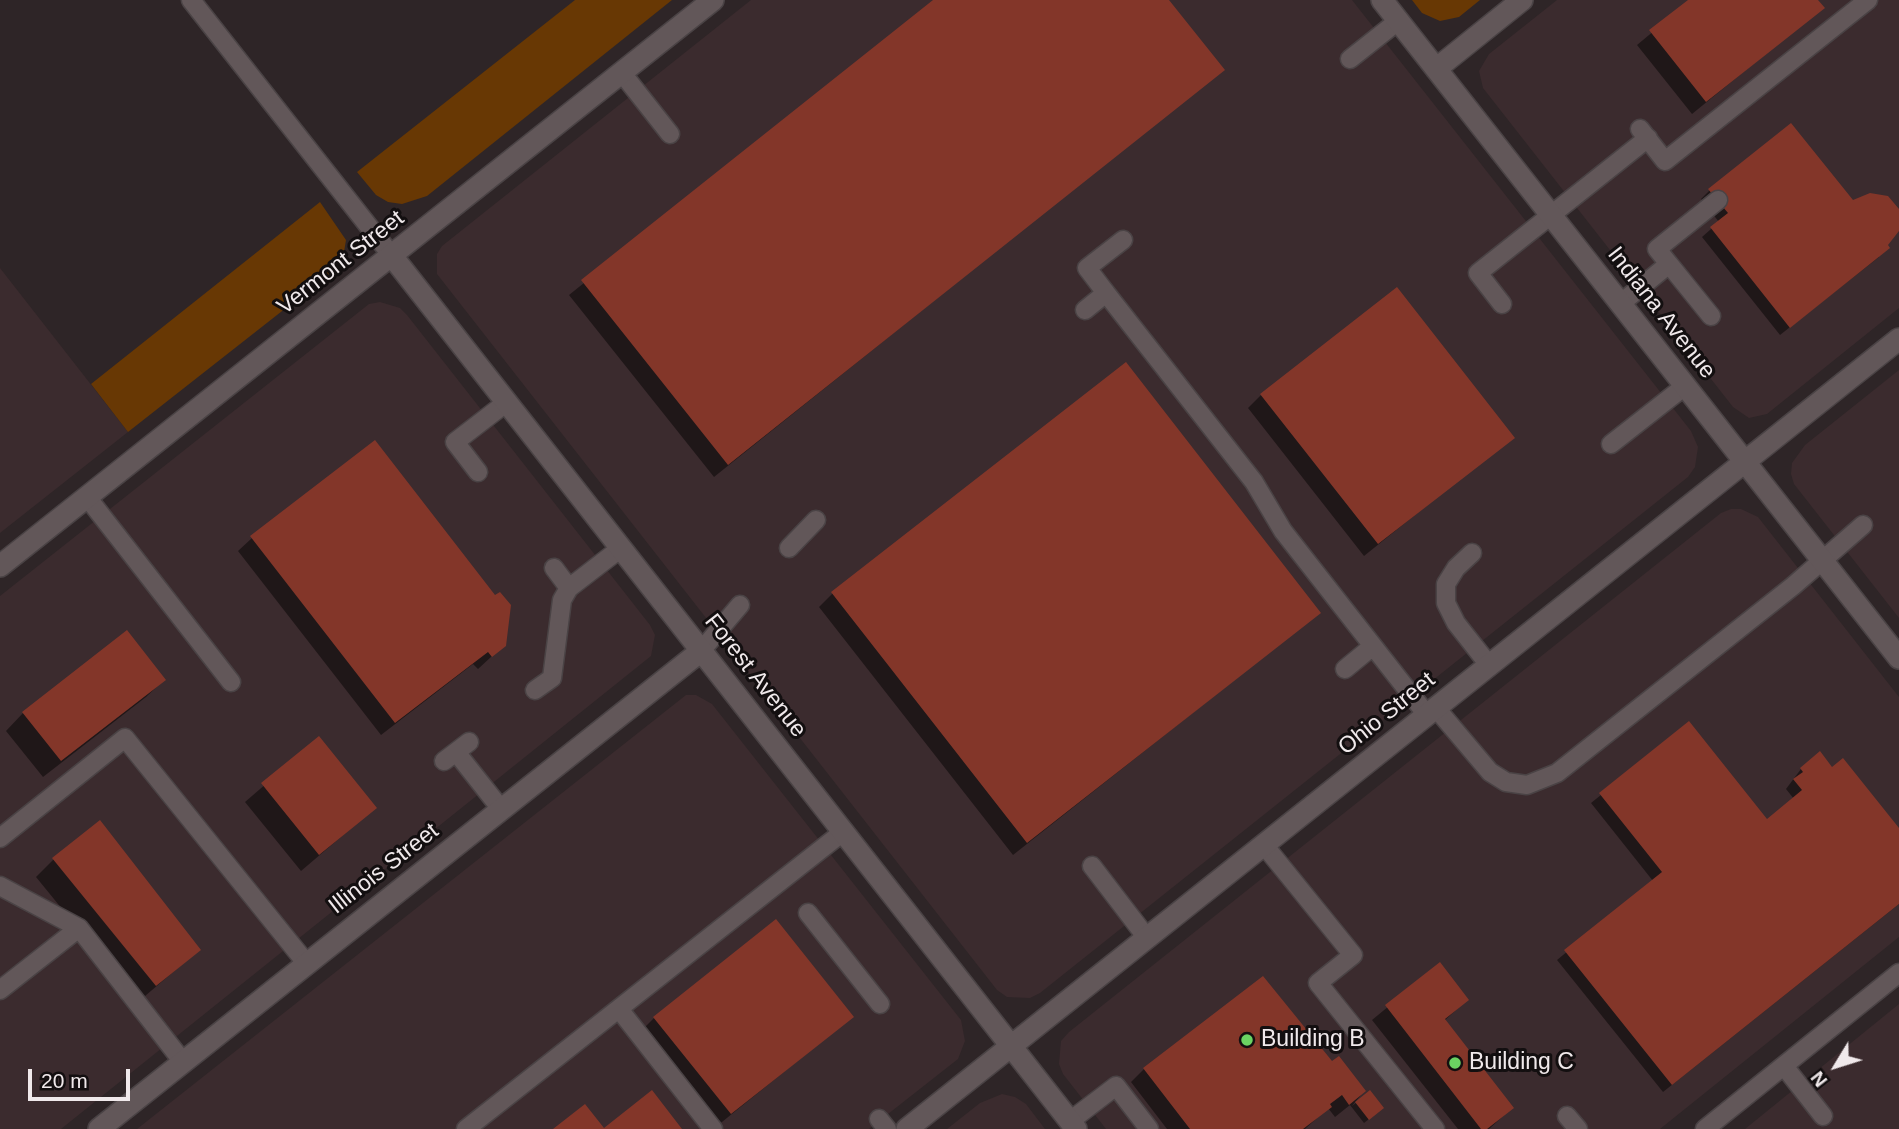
<!DOCTYPE html>
<html>
<head>
<meta charset="utf-8">
<style>
	body { margin:0 }
	#map { position:relative; width:1899px; height:1129px; overflow:hidden; background:#2e2527; font-family:Arial,sans-serif }
	canvas { display:block }
	.north { position:absolute; left:1801px; top:1031px; width:70px; height:70px; -webkit-text-stroke:5px #130f10; paint-order:stroke; rotate:232deg; font-size:19px; font-weight:700; line-height:28px; text-align:center; color:#f0e9eb }
	.north::after { content:''; display:block; margin:auto; width:24px; height:32px; background:#f0e9eb; clip-path:polygon(50% 0,100% 100%,50% 72%,0 100%) }
	.scale { position:absolute; left:28px; top:1069px; width:102px; height:32px; box-sizing:border-box; border:4px solid #f0e9eb; border-top:0; padding-left:9px; font-size:21px; line-height:24px; white-space:nowrap; color:#f0e9eb; -webkit-text-stroke:5px #130f10; paint-order:stroke }
</style>
</head>
<body>
<div id="map">
<canvas width="1899" height="1129"></canvas>
<div class="north">N</div>
<div class="scale">20 m</div>
</div>
<script>
const ctx = document.querySelector('canvas').getContext('2d');
ctx.lineJoin = 'round';
function fillPath(path, color) { ctx.fillStyle = color; ctx.fill(path, 'evenodd'); }
const toPath = rows => new Path2D(rows.map(r => 'M' + r).join(''));
function trace(path, color, width, dash) { ctx.strokeStyle = color; ctx.lineWidth = width; ctx.lineCap = dash ? 'butt' : 'round'; ctx.setLineDash(dash || []); ctx.stroke(path); }
function label(font, color, halo, rows, align = 'center') {
  ctx.font = font + ' Arial,sans-serif'; ctx.lineWidth = 6; ctx.setLineDash([]); ctx.textBaseline = 'middle'; ctx.strokeStyle = halo; ctx.fillStyle = color; for (const [text, x, y, turn = 0] of rows) {
    ctx.save(); ctx.translate(x, y); ctx.rotate((+turn || 0) * Math.PI / 180); ctx.textAlign = isNaN(turn) ? turn : align; if (halo) ctx.strokeText(text, 0, 0); ctx.fillText(text, 0, 0); ctx.restore();
  }
}
const built = toPath([
	[751,0,1352,0,1691,431,1698,447,1695,467,1688,477,1040,993,1030,998,1007,997,997,990,437,274,437,254,442,246],
	[1557,0,1899,0,1899,308,1767,414,1749,418,1733,407,1483,88,1479,71,1489,54],
	[0,268,128,432,0,533],
	[380,302,400,308,407,315,650,625,655,635,651,656,61,1129,0,1129,0,596,369,304],
	[1899,370,1899,618,1794,484,1791,474,1792,463,1805,445],
	[1731,509,1741,509,1758,517,1899,697,1899,937,1660,1129,1106,1129,1063,1074,1059,1064,1061,1041,1069,1032,1721,513],
	[686,695,696,695,712,704,961,1020,965,1041,958,1059,869,1129,137,1129],
	[1899,1004,1899,1129,1745,1129],
	[1002,1094,1015,1097,1026,1104,1045,1129,947,1129,980,1103]
]);
const green = toPath([
	[575,0,672,0,427,196,402,204,388,202,376,195,357,172],
	[1412,0,1480,0,1459,17,1440,21,1422,13],
	[320,202,346,240,342,264,128,432,91,384]
]);
const shadow = toPath([
	[936,0,1167,0,1222,70,714,477,569,295],
	[1691,0,1816,0,1822,8,1692,114,1637,45],
	[1710,190,1852,202,1879,257,1780,335,1702,237,1719,222,1701,199],
	[1261,395,1512,437,1364,556,1248,408],
	[252,538,504,645,478,669,473,664,381,735,238,551],
	[833,593,1319,613,1013,855,819,607],
	[164,680,146,697,43,777,6,731,23,713],
	[1689,724,1767,821,1794,799,1786,789,1801,769,1832,769,1899,831,1899,904,1663,1092,1557,960,1653,881,1591,803],
	[319,738,375,808,301,871,245,802],
	[54,859,199,950,138,1002,36,877],
	[1440,964,1467,1000,1444,1021,1512,1108,1489,1129,1458,1129,1372,1020],
	[852,1017,717,1126,641,1031,654,1018],
	[1332,1064,1364,1091,1352,1106,1370,1092,1378,1112,1364,1123,1350,1105,1335,1117,1328,1108,1305,1129,1167,1129,1131,1082,1144,1069]
]);
const building = toPath([
	[933,0,1169,0,1225,70,728,465,581,280],
	[1688,0,1818,0,1825,8,1706,102,1649,30],
	[1791,123,1853,200,1870,193,1888,196,1899,209,1899,231,1888,245,1890,248,1790,328,1710,227,1728,213,1708,189],
	[1397,287,1515,438,1378,544,1260,394],
	[1126,362,1321,613,1027,843,831,592],
	[375,440,495,595,500,592,511,605,506,646,492,657,488,652,395,723,250,536],
	[127,630,166,680,61,761,22,712],
	[1689,721,1767,819,1802,790,1793,779,1803,772,1800,768,1820,751,1832,767,1843,758,1899,828,1899,904,1672,1085,1564,950,1662,872,1599,793],
	[319,736,377,808,319,855,261,783],
	[100,820,201,950,156,986,52,858],
	[776,919,854,1017,731,1114,653,1017],
	[1440,962,1469,1000,1445,1019,1514,1108,1487,1129,1481,1129,1385,1005],
	[1263,976,1332,1061,1339,1056,1366,1091,1349,1105,1342,1095,1330,1104,1332,1107,1303,1129,1190,1129,1143,1068],
	[652,1090,682,1129,553,1129,585,1104,604,1128],
	[1370,1090,1384,1108,1369,1120,1355,1102]
]);
const lane = toPath([
	[191,0,392,256],
	[1350,59,1398,21],
	[622,73,670,134],
	[1640,129,1665,161,1868,0],
	[1669,264,1657,249,1718,200],
	[1106,293,1087,268,1123,240],
	[1502,304,1478,273,1648,138],
	[1620,304,1669,264,1711,316],
	[1085,310,1106,293,1254,482,1283,531,1427,715],
	[1611,444,1685,386],
	[478,472,455,442,507,402],
	[87,497,231,682],
	[789,548,816,520],
	[1472,553,1456,568,1446,584,1446,603,1456,623,1489,665],
	[554,568,569,588],
	[701,651,740,605],
	[1345,669,1373,646],
	[535,690,552,678,562,600,569,588,621,548],
	[1436,708,1490,772,1506,782,1527,785,1557,773,1793,586,1863,525],
	[456,752,501,809],
	[444,761,469,742],
	[0,838,125,738,307,964],
	[1264,845,1353,955,1318,983,1435,1129],
	[1092,866,1147,938],
	[0,886,79,928,183,1062],
	[808,913,880,1004],
	[0,990,79,928],
	[619,1009,713,1129],
	[1784,1066,1823,1116],
	[1567,1116,1578,1129],
	[879,1119,887,1129],
	[1070,1121,1116,1086,1149,1129],
	[466,1129,843,832],
	[1705,1129,1899,973]
]);
const street = toPath([
	[1382,0,1899,658],
	[1436,69,1522,0],
	[392,256,1076,1129],
	[0,566,713,0],
	[99,1129,701,651],
	[907,1129,1899,339]
]);
const markers = [
	[1247,1040,7,"#6bd362"],
	[1455,1063,7,"#6bd362"]
];
const streetNames = [
	["Vermont Street",341,263,-38],
	["Indiana Avenue",1661,313,52],
	["Forest Avenue",755,676,52],
	["Ohio Street",1387,714,-39],
	["Illinois Street",384,869,-38]
];
const poiNames = [
	["Building B",1261,1040],
	["Building C",1469,1063]
];
fillPath(built, '#3b2b2e');
fillPath(green, '#683804');
fillPath(shadow, '#0007');
fillPath(building, '#833629');
trace(lane, '#4a4345', 21);
trace(street, '#4a4345', 24);
trace(lane, '#625759', 18);
trace(street, '#625759', 21);
for (const [x, y, r, color] of markers) { const dot = new Path2D(); dot.arc(x, y, r, 0, 2 * Math.PI); ctx.fillStyle = color; ctx.fill(dot); trace(dot, '#130f10', 2.5); }
label('23px', '#f0e9eb', '#130f10', streetNames);
label('23px', '#f0e9eb', '#130f10', poiNames, 'left');
</script>
</body>
</html>
